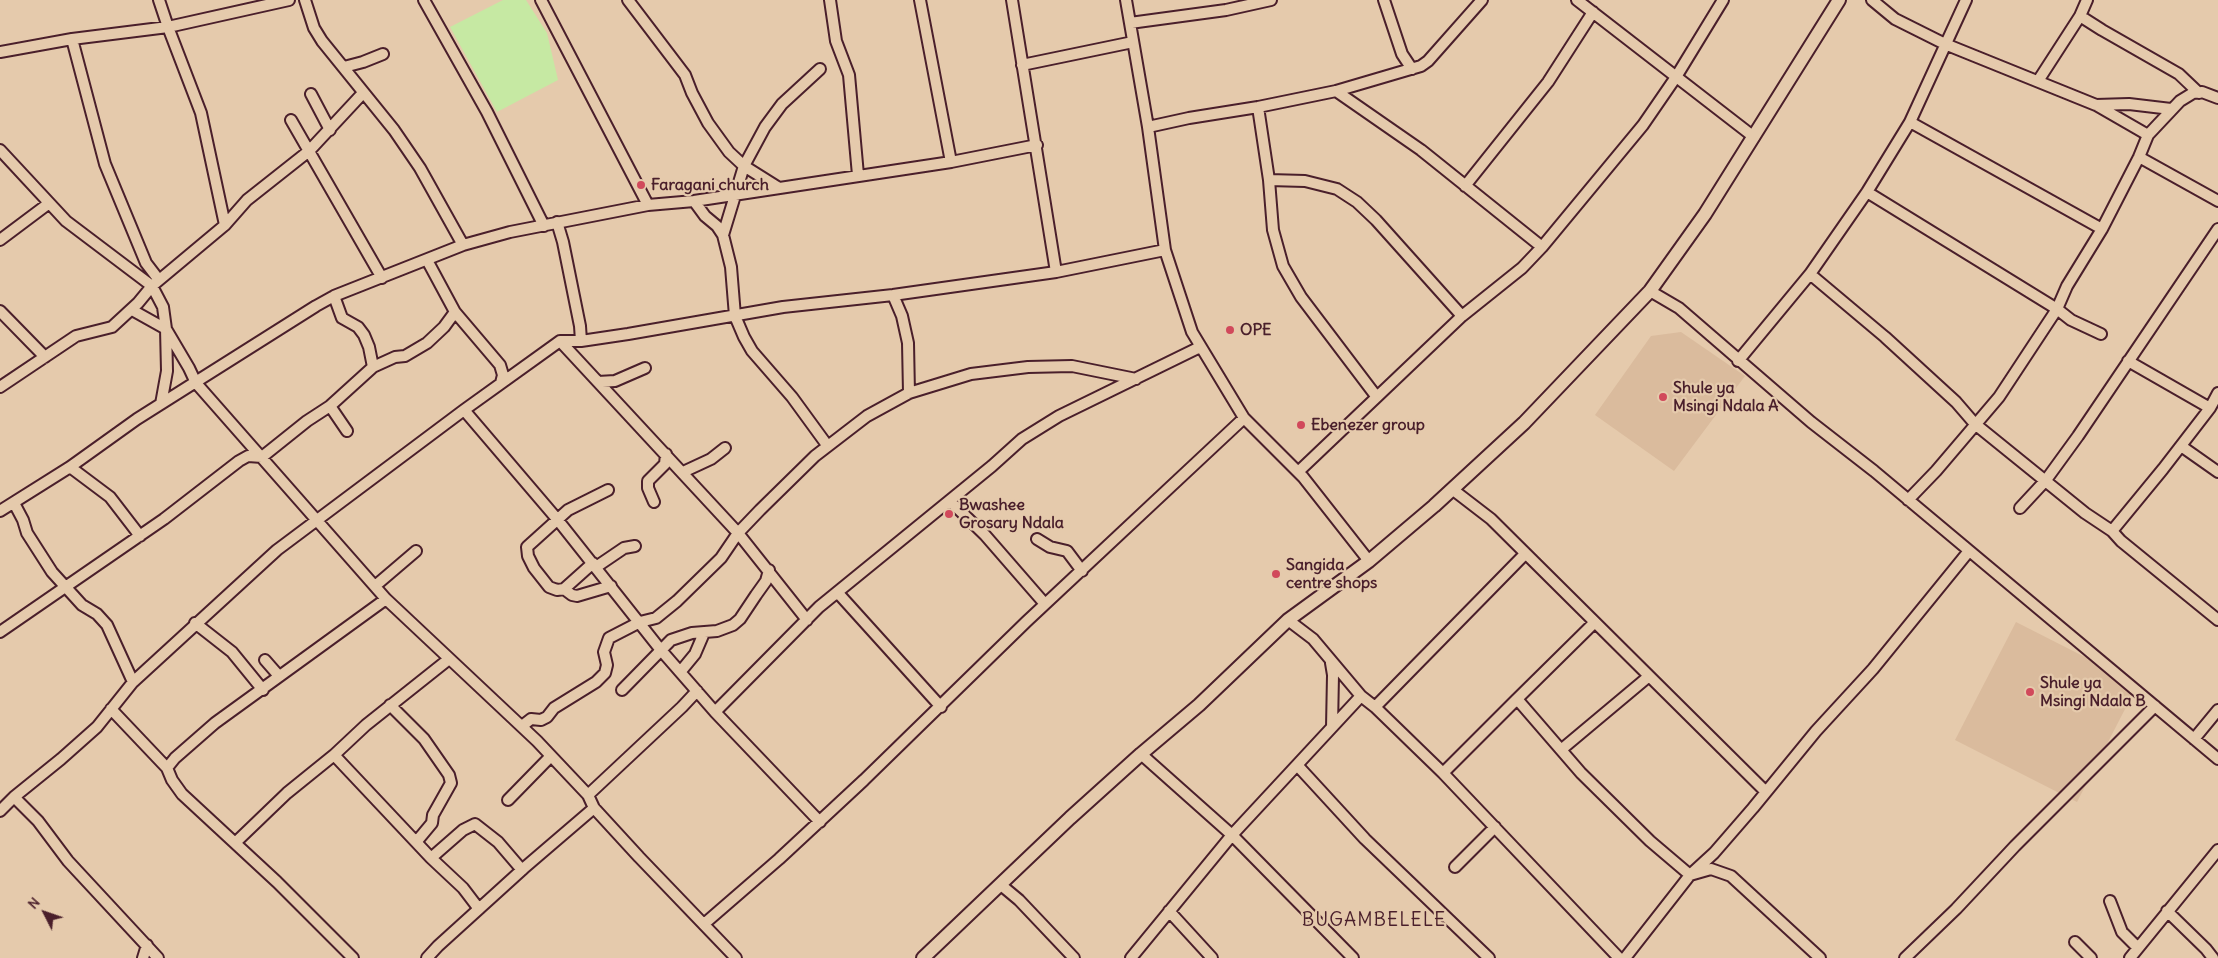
<!DOCTYPE html>
<html>
<head>
<meta charset="utf-8">
<style>
	body { margin:0 }
	#map { position:relative; width:2218px; height:958px; overflow:hidden; background:#e5caac; font-family:Delius,sans-serif }
	canvas { display:block }
	.north { position:absolute; left:20px; top:888px; width:50px; height:50px; -webkit-text-stroke:4px #e5caac; paint-order:stroke; rotate:311deg; font-size:14px; font-weight:700; line-height:20px; text-align:center; color:#4a1f2b }
	.north::after { content:''; display:block; margin:auto; width:18px; height:22px; background:#4a1f2b; clip-path:polygon(50% 0,100% 100%,50% 72%,0 100%) }
</style>
</head>
<body>
<div id="map">
<canvas width="2218" height="958"></canvas>
<div class="north">N</div>
</div>
<script>
const ctx = document.querySelector('canvas').getContext('2d');
ctx.lineJoin = 'round';
function fillPath(path, color) { ctx.fillStyle = color; ctx.fill(path, 'evenodd'); }
const toPath = rows => new Path2D(rows.map(r => 'M' + r).join(''));
function trace(path, color, width, dash) { ctx.strokeStyle = color; ctx.lineWidth = width; ctx.lineCap = dash ? 'butt' : 'round'; ctx.setLineDash(dash || []); ctx.stroke(path); }
function label(font, color, halo, rows, align = 'center') {
  ctx.font = font + ' Delius,sans-serif'; ctx.lineWidth = 4.5; ctx.setLineDash([]); ctx.textBaseline = 'middle'; ctx.strokeStyle = halo; ctx.fillStyle = color; for (const [text, x, y, turn = 0] of rows) {
    ctx.save(); ctx.translate(x, y); ctx.rotate((+turn || 0) * Math.PI / 180); ctx.textAlign = isNaN(turn) ? turn : align; if (halo) ctx.strokeText(text, 0, 0); ctx.fillText(text, 0, 0); ctx.restore();
  }
}
const built = toPath([
	[1681,332,1745,376,1674,471,1595,415,1651,336],
	[2016,622,2138,684,2077,802,1955,740]
]);
const green = toPath([
	[503,0,526,0,547,33,558,80,497,112,450,27]
]);
const minor = toPath([
	[159,0,168,27,201,113,225,225],
	[305,0,314,28,322,41,394,130,420,168,463,245],
	[424,0,487,112,544,226],
	[541,0,648,205],
	[628,0,685,75,692,93,708,123,729,152,744,166,779,188],
	[830,0,836,41,849,75,858,175],
	[920,0,951,162],
	[1012,0,1056,272],
	[1126,0,1148,127,1165,250,1192,332,1244,418,1303,477,1369,561],
	[1384,0,1402,54,1412,69],
	[1577,0,1754,137],
	[1872,0,1895,19,1945,44,2096,105,2148,135],
	[2080,16,2102,30,2179,74,2199,93],
	[1130,23,1226,10,1271,0],
	[0,52,72,39],
	[1022,65,1133,42],
	[344,67,363,62,383,54],
	[2038,81,2080,16,2087,0],
	[1336,91,1421,150,1542,247],
	[311,94,330,130],
	[2096,105,2129,104,2171,109],
	[1258,107,1269,180,1273,230,1283,266,1301,297,1376,396],
	[291,120,382,278],
	[1910,122,2102,229],
	[1148,127,1189,118,1258,107,1336,91,1421,66,1428,61,1482,0],
	[0,150,66,221,152,286,163,307,166,329,189,368,196,383,386,599,537,741,588,795,594,808,639,857,736,958],
	[2139,157,2218,201],
	[1269,180,1305,181,1337,189,1357,202,1376,220,1462,316],
	[1465,186,1548,82,1593,12],
	[1867,192,2057,309,2071,320,2101,334],
	[694,201,705,216,717,226,723,235,731,267,735,316,744,337,752,351,792,397,827,445],
	[557,222,563,242,580,326,581,341],
	[723,235,744,166,765,127,782,104,820,69],
	[0,240,48,204],
	[427,260,455,312,500,365,503,375,501,383],
	[1810,274,1885,337,1956,402,1975,424,2085,513,2112,531,2121,541,2218,620],
	[159,280,146,263,105,164,72,39,168,27,289,0],
	[1650,291,1679,308,1811,422,1874,471,2218,759],
	[893,295,902,316,908,343,909,393],
	[334,296,342,318,358,327,364,335,369,347,373,367],
	[132,310,166,329,167,371,161,404],
	[0,311,45,357],
	[560,341,738,533,807,620],
	[1738,361,1810,274,1867,192,1910,122,1966,0],
	[2128,361,2210,408],
	[598,382,615,381,645,368],
	[0,387,76,336,112,327,138,303,152,286,225,225,247,200,309,151,363,93],
	[330,406,347,431],
	[464,410,557,519,660,649,715,712,820,822],
	[2181,446,2218,472],
	[70,467,110,497,140,536],
	[683,472,711,459,725,448],
	[1298,472,1462,316,1522,268,1542,247,1643,125,1676,77,1723,0],
	[1452,489,1491,519,1766,792],
	[1908,500,1936,471,1999,397,2057,309,2067,286,2102,229,2139,157,2148,135,2180,101,2193,93,2202,92,2218,98],
	[950,501,985,535,1045,604],
	[654,502,648,488,648,481,665,464,666,454],
	[14,503,23,520,27,533,52,572,82,605,97,614,107,625,133,682],
	[2020,508,2046,480,2078,436,2218,229],
	[0,511,70,467,137,419,316,306,334,296,463,245,510,232,648,205,694,201,951,162,1037,145],
	[2112,531,2163,469,2210,408,2218,393],
	[1037,539,1050,547,1067,551,1082,571],
	[593,563,564,589,557,590,549,587,534,568,528,556,527,547,568,510,608,490],
	[596,567,624,548,635,546],
	[375,586,416,551],
	[564,589,572,595,577,596,611,586],
	[838,593,941,707],
	[1288,620,1313,639,1361,696,1375,707,1443,773,1619,958],
	[195,623,232,652,263,690],
	[0,632,164,519,239,461,248,456,262,457,307,421,330,406,373,367,395,357,405,356,427,343,444,327,455,312],
	[265,660,279,676],
	[1331,663,1333,675,1332,727],
	[681,671,695,654,704,633],
	[622,690,671,640,692,633,717,631,733,625,740,619,756,595,766,581,769,570],
	[1517,699,1594,623],
	[390,705,424,739,449,775,451,783,433,815,432,823,417,841],
	[1375,707,1525,554],
	[111,709,167,768,172,780,182,794,277,882,353,958],
	[715,712,819,607,992,466,1022,439,1059,416,1200,347],
	[522,726,531,719,541,720,547,717,554,708,596,682,605,673,607,665,604,652,609,638,640,622,656,618,677,601,721,558,738,533,760,510,815,456,867,416,909,393,971,374,1028,367,1072,366,1136,379],
	[2194,739,2218,710],
	[1562,749,1648,677],
	[1141,754,1232,835,1353,958],
	[334,755,431,858,463,888,479,909],
	[1297,765,1365,839,1489,958],
	[167,768,175,758,215,723,386,599],
	[1443,773,1517,699,1581,773,1650,841,1690,875,1711,869,1731,876,1820,958],
	[588,795,682,707,697,691],
	[14,797,38,821,68,861,158,958],
	[508,800,551,756],
	[0,811,14,797,61,759,97,727,133,682,277,550,464,410,560,341,581,341,628,334,783,307,893,295,1056,272,1165,250],
	[235,843,287,793,334,755,366,725,449,659],
	[431,858,463,830,475,824,498,842,522,870],
	[1455,867,1495,827],
	[1001,885,1019,900,1074,958],
	[2110,901,2122,932,2138,948],
	[1169,911,1212,958],
	[2167,911,2206,949,2213,958],
	[704,924,779,859,864,780,1026,622,1244,418],
	[2075,942,2091,958],
	[143,958,147,945],
	[427,958,438,946,524,868,594,808],
	[1131,958,1232,835,1361,696],
	[1625,958,1690,875,1714,853,1753,808,1816,731,1873,669,1969,551],
	[1905,958,1956,909,2015,846,2155,706],
	[2130,958,2218,850]
]);
const tertiary = toPath([
	[923,958,1070,818,1141,754,1199,705,1288,620,1369,561,1434,506,1524,423,1650,291,1705,214,1839,0]
]);
const markers = [
	[641,185,5,"#d1495b"],
	[1230,330,5,"#d1495b"],
	[1663,397,5,"#d1495b"],
	[1301,425,5,"#d1495b"],
	[949,514,5,"#d1495b"],
	[1276,574,5,"#d1495b"],
	[2030,692,5,"#d1495b"]
];
const poiNames = [
	["Faragani church",651,185],
	["OPE",1240,330],
	["Shule ya",1673,388],
	["Msingi Ndala A",1673,406],
	["Ebenezer group",1311,425],
	["Bwashee",959,505],
	["Grosary Ndala",959,523],
	["Sangida",1286,565],
	["centre shops",1286,583],
	["Shule ya",2040,683],
	["Msingi Ndala B",2040,701]
];
const quarterNames = [
	["BUGAMBELELE",1374,921]
];
fillPath(built, '#dabb9d');
fillPath(green, '#c6e9a3');
trace(minor, '#4a1f2b', 14);
trace(tertiary, '#4a1f2b', 16);
trace(minor, '#e5caac', 10);
trace(tertiary, '#e5caac', 12);
for (const [x, y, r, color] of markers) { const dot = new Path2D(); dot.arc(x, y, r, 0, 2 * Math.PI); ctx.fillStyle = color; ctx.fill(dot); trace(dot, '#e5caac', 2); }
label('bold 16px', '#4a1f2b', '#e5caac', poiNames, 'left');
ctx.letterSpacing = '1px';
label('19px', '#4a1f2b', '#e5caac', quarterNames);
ctx.letterSpacing = '0px';
</script>
</body>
</html>
